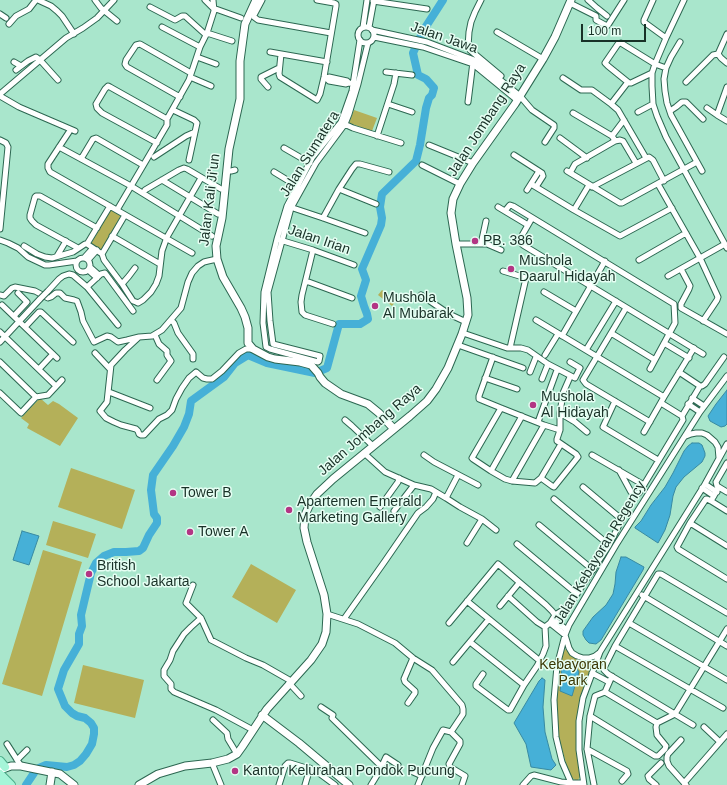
<!DOCTYPE html>
<html>
<head>
<meta charset="utf-8">
<style>
	body { margin:0 }
	#map { position:relative; width:727px; height:785px; overflow:hidden; background:#a9e6cc; font-family:Helvetica,sans-serif }
	canvas { display:block }
	.scale { position:absolute; left:581px; top:24px; width:65px; height:18px; box-sizing:border-box; border:2px solid #183127; border-top:0; padding-left:5px; font-size:12px; line-height:14px; white-space:nowrap; color:#183127; -webkit-text-stroke:3px #e6fef3; paint-order:stroke }
</style>
</head>
<body>
<div id="map">
<canvas width="727" height="785"></canvas>
<div class="scale">100 m</div>
</div>
<script>
const ctx = document.querySelector('canvas').getContext('2d');
ctx.lineJoin = 'round';
function fillPath(path, color) { ctx.fillStyle = color; ctx.fill(path, 'evenodd'); }
const toPath = rows => new Path2D(rows.map(r => 'M' + r).join(''));
function trace(path, color, width, dash) { ctx.strokeStyle = color; ctx.lineWidth = width; ctx.lineCap = dash ? 'butt' : 'round'; ctx.setLineDash(dash || []); ctx.stroke(path); }
function label(font, color, halo, rows, align = 'center') {
  ctx.font = font + ' Helvetica,sans-serif'; ctx.lineWidth = 3; ctx.setLineDash([]); ctx.textBaseline = 'middle'; ctx.strokeStyle = halo; ctx.fillStyle = color; for (const [text, x, y, turn = 0] of rows) {
    ctx.save(); ctx.translate(x, y); ctx.rotate((+turn || 0) * Math.PI / 180); ctx.textAlign = isNaN(turn) ? turn : align; if (halo) ctx.strokeText(text, 0, 0); ctx.fillText(text, 0, 0); ctx.restore();
  }
}
const green = toPath([
	[354,110,377,118,372,131,349,123],
	[111,209,121,215,102,250,91,244],
	[382,290,396,301,392,306,378,295],
	[40,398,48,405,53,401,59,404,78,418,60,446,27,428,29,424,21,418],
	[71,468,135,490,122,529,58,507],
	[53,521,96,534,88,558,46,545],
	[43,550,82,562,42,696,2,684],
	[251,564,296,590,277,623,232,597],
	[565,649,578,659,584,661,592,661,594,663,587,678,582,694,578,713,581,775,578,780,575,780,570,776,565,760,558,734,556,696,559,668,563,652],
	[83,665,144,680,135,718,74,703]
]);
const water = toPath([
	[727,390,727,424,725,426,721,427,710,421,708,416,716,404,727,390],
	[692,443,699,443,702,445,705,453,705,456,702,462,684,477,676,487,673,496,670,515,665,530,658,543,635,528,635,527,641,521,651,505,665,487,673,473,684,451,688,446,692,443],
	[22,531,39,536,29,565,13,560,22,531],
	[621,557,626,557,644,567,643,570,601,640,596,644,589,643,586,640,583,635,583,631,593,617,606,605,613,594,615,584,616,572,621,557],
	[567,664,576,667,579,672,572,696,560,691,562,675,561,671,567,664],
	[542,678,545,680,543,707,545,732,552,759,556,765,551,770,531,767,526,744,514,723,539,681,542,678]
]);
const river = toPath([
	[39,768,46,765,67,767,74,765,80,761,86,754,92,744,94,734,94,728,91,723,85,718,77,716,72,713,65,706,58,689,64,670,79,644,79,634,82,626,81,615,91,573,96,563,104,556,114,552,126,552,139,551,143,548,149,535,157,523,157,518,154,514,151,490,153,475,173,446,184,427,189,414,191,401,224,377,235,363,248,355,267,363,315,373,327,368,339,324,360,324,368,319,367,314,364,306,361,296,366,280,362,269,381,225,382,218,380,207,382,194,416,161,420,145,426,108,429,98,432,95,434,88,426,79,418,75,413,53,423,31,443,0],
	[26,785,34,773]
]);
const street = toPath([
	[38,0,51,6,57,11,62,16,74,34],
	[95,0,101,8,117,21],
	[205,0,213,8,241,18],
	[262,0,254,15,254,17,258,20,331,33],
	[481,0,475,12,471,22,469,32,468,47,470,50,501,76],
	[588,0,597,8,607,16],
	[653,0,644,20,644,22,666,38],
	[684,0,666,38,655,64,652,73,652,86,653,104,657,116,666,137,727,248],
	[373,1,427,9],
	[570,3,596,16,596,20,607,26,608,25,624,0],
	[150,7,175,20,182,16,185,16,206,35],
	[0,14,6,18],
	[9,24,16,16,29,9,36,0],
	'358 35a8 8 0 1 1 16 0a8 8 0 1 1-16 0Z',
	[162,27,200,47],
	[363,27,367,0],
	[369,27,374,0],
	[372,30,427,42,477,61,520,96,532,110,554,125,554,128,545,142],
	[497,32,543,59],
	[207,33,232,41],
	[727,34,718,54,721,58,727,63],
	[374,37,423,47,473,64,517,100],
	[360,40,352,91,341,122,312,158,287,206,277,239,264,292,263,323,266,347,270,349,318,362,319,361,320,356,273,344,270,321,268,292,291,208,316,163,345,124,349,114,358,84,368,43],
	[680,42,671,57,666,68,664,79,665,91,667,103,671,115,702,171],
	[270,52,327,62],
	[281,54,279,74,280,77,317,100,320,94,324,77,336,6,336,4,334,3,317,0],
	[197,57,216,64],
	[14,62,21,66],
	[16,70,28,61,36,57,40,60,58,80],
	[386,72,412,75],
	[652,73,631,83,629,83,608,66,605,63,618,44,621,43,655,64,666,68],
	[190,77,211,86],
	[324,77,326,78,329,81,346,84,349,83,355,84],
	[326,78,329,77,347,81,348,82],
	[563,78,581,90,592,90,611,104,618,110,646,158],
	[686,82,713,55,718,54],
	[268,87,261,79,261,77,279,68],
	[727,87,717,115,727,121],
	[0,94,66,38,83,28,97,18,114,0],
	[0,96,19,107,75,131],
	[180,97,127,67,125,64,126,60,136,45,140,44,191,73],
	[468,102,473,62],
	[388,104,412,112],
	[611,104,628,82],
	[707,108,717,115],
	[173,110,194,120,197,123,189,160],
	[670,111,676,107,682,102,686,102,703,119],
	[638,112,653,104],
	[573,113,612,136],
	[342,123,353,128,401,143],
	[69,132,48,164,48,168,50,172,192,253],
	[377,136,394,84,396,73],
	[560,138,587,158],
	[614,139,612,136,624,120],
	[0,140,6,143,8,147,0,229],
	[157,143,102,113,97,108,96,104,105,89,108,86,110,87,167,119],
	[429,145,473,163],
	[59,147,131,186,212,236],
	[284,148,310,163],
	[514,155,542,173,543,176,536,187],
	[154,157,186,136,195,132],
	[81,159,93,139,96,138,143,165],
	[422,165,460,184],
	[227,171,231,171,235,170],
	[567,171,620,203,622,203,697,162],
	[274,172,297,186],
	[570,173,575,164,615,141,620,140,623,141,636,163],
	[162,180,218,214],
	[531,184,574,210,620,236,672,208],
	[658,184,700,258,718,297,717,300,703,321],
	[592,187,649,157,653,160,664,181],
	[339,189,376,204],
	[145,190,179,170,184,168,187,169,221,189],
	[527,190,539,171],
	[290,207,323,218,365,233],
	[498,207,528,225],
	[117,210,167,125,167,119,189,80,200,47,207,33,214,11,213,0],
	[574,210,589,185],
	[505,211,509,206,510,205,513,206,674,304,675,323,650,369],
	[323,218,339,189,352,169,356,164,360,164,389,172],
	[532,218,520,239,520,242,523,245,703,354],
	[112,236,160,264],
	[0,240,8,243,18,248,28,257,45,265,49,265,77,261],
	[280,240,313,250,354,265],
	[87,244,110,206],
	[456,244,487,244,501,250],
	[481,244,486,221],
	[24,246,37,254,45,257,52,258,73,252,85,244,87,244,102,254],
	[78,248,36,225,32,221,30,218,30,215,35,197,36,196,40,196,97,228],
	[313,250,302,295,301,302,302,312,305,315,333,324],
	[102,254,104,260,122,284,129,276,135,268],
	[102,254,125,215],
	[57,256,66,241],
	[84,258,93,248],
	'76 265a7 7 0 1 1 14 0a7 7 0 1 1-14 0Z',
	[88,260,97,250],
	[639,260,686,233],
	[90,267,99,275],
	[681,269,690,286,689,289,681,304,681,308,727,334],
	[88,270,97,278],
	[503,271,526,278,510,348],
	[668,276,725,244],
	[306,281,352,298],
	[122,284,133,301,136,302,138,303,143,300,151,292,156,284,159,276,162,251,167,237,201,178],
	[87,287,101,274,105,273,133,311],
	[48,291,59,279,63,276,69,274,73,275,87,287,118,325],
	[544,292,576,311],
	[0,295,4,296,12,288,15,287,35,291,48,298,51,297,56,293,60,293,65,298,74,300,77,301,81,312,83,321,94,342,107,336,111,337,118,342,127,340,139,337,152,336,162,330,181,308,188,282,192,273,198,266,204,262,208,261,217,259],
	[421,295,449,314,466,322],
	[2,305,57,358],
	[626,308,583,380,586,384,650,422],
	[14,316,27,302,18,293],
	[171,320,174,323,178,333,193,354,193,359],
	[536,320,664,397],
	[25,327,39,312,41,312,73,342],
	[0,332,56,386],
	[463,333,507,348,521,348,528,350,548,364,575,378,580,368,570,362],
	[611,333,655,360],
	[155,335,159,344,167,351,167,355,171,361,157,380],
	[562,336,605,261],
	[138,338,125,350,111,365,107,402,100,411,106,418,114,422,121,425,136,429,138,431,139,434,141,435,144,435,159,419,167,415,172,410,176,399,182,388,189,378,195,373,196,372,203,378,207,379,212,379,222,371,239,353,246,349,253,349],
	[0,342,40,299],
	[664,343,689,358],
	[458,345,523,368],
	[586,350,616,301],
	[95,353,110,369],
	[545,355,558,334],
	[493,357,479,396,479,399,501,408,544,425,512,481],
	[0,362,36,397,35,398,21,413,0,393],
	[39,369,53,354],
	[530,372,536,357],
	[679,372,700,386],
	[485,378,517,389],
	[542,379,548,364],
	[109,392,150,408],
	[36,397,48,395,62,380],
	[692,398,704,406],
	[615,401,603,427,658,460],
	[661,403,682,416],
	[688,404,700,412],
	[501,408,472,458,473,459,491,471,505,479,512,481,535,483,541,478,561,444],
	[560,413,563,393,570,377],
	[345,420,352,426,373,446],
	[573,421,577,409],
	[538,422,557,370],
	[560,430,560,413,575,422,587,432],
	[644,432,664,397,694,348],
	[686,436,691,434,696,433,702,433,707,435,715,442,718,447,719,458],
	[364,453,385,472,414,485,431,489,446,498,460,507,482,519,496,530],
	[424,455,434,462,478,485],
	[592,455,644,485],
	[727,463,716,482,717,486,727,492],
	[619,470,631,492,635,494,639,493,683,420,682,416,700,386,702,386,705,384,724,357],
	[491,471,522,416],
	[541,478,552,486,554,487,578,457,576,454,557,441,557,439,560,430,544,425],
	[705,484,717,492],
	[702,488,714,496],
	[446,498,458,475],
	[554,499,609,545],
	[711,501,719,487],
	[380,507,398,482,399,478],
	[394,511,414,485],
	[727,511,711,501,707,499,706,499,690,523,677,547,678,549,727,579],
	[690,523,727,546],
	[539,525,593,570],
	[467,543,482,519],
	[517,544,577,594],
	[193,585,186,603,201,618,211,640,246,658,263,665,291,681],
	[642,595,727,646],
	[508,596,537,622,545,627],
	[467,601,540,661],
	[500,606,519,583],
	[327,614,358,624,395,643,413,658,432,670,462,705,463,709,463,714,451,732],
	[201,618,191,627,184,634,173,651,170,660,164,670,164,676,171,684,171,689,174,692,216,710,253,730],
	[344,619,385,561,418,513,426,507,433,499,436,492],
	[553,619,567,630],
	[449,623,498,564,546,605,552,611,555,615],
	[550,623,565,635,569,648,572,653,577,656,583,658,589,658,595,656,599,653],
	[629,623,727,680],
	[545,627,550,623,555,615,566,608,572,601,609,545,621,521,620,518,583,487],
	[470,642,524,685],
	[615,646,723,708],
	[453,662,489,619],
	[592,673,609,682],
	[483,674,476,684,476,686,508,710,510,710,524,685,537,666,543,654,546,646,545,627],
	[289,683,301,696],
	[605,692,657,723],
	[408,703,415,693,415,691,405,682,404,679,413,658],
	[321,707,333,715,332,718,382,767],
	[590,716,655,756,658,756,665,749,666,746,657,735,656,727,657,723],
	[213,720,227,733,228,739,237,754],
	[657,723,675,714,727,629],
	[693,725,608,674,604,670,604,668,615,646,658,574,661,574,727,613],
	[704,727,720,742],
	[681,740,668,754,667,757,667,761,669,766,686,785],
	[7,744,21,766],
	[587,749,627,771,628,774,622,781],
	[17,760,27,750],
	[212,763,221,785],
	[411,771,422,776],
	[684,783,727,734],
	[279,785,285,766,288,763,290,763,316,771,335,785],
	[305,785,310,768],
	[371,785,379,772,386,757,398,765],
	[418,785,433,748,443,730,451,732,460,741,460,744,449,764,450,767,465,776,462,785],
	[523,785,531,776,534,775,561,782,572,783,583,783],
	[572,785,562,762,556,737,554,700,557,666,565,635,569,625,616,545,700,412,727,376],
	[584,785,579,750,579,721,583,698,600,652,705,484,727,444],
	[594,785,587,749,590,716,595,696,605,692,612,676],
	[656,785,649,779,648,776,661,763]
]);
const secondary = toPath([
	[256,0,245,24,240,61,240,99,229,149,222,218,216,246,217,259,223,277,241,308,245,317,248,328,248,343,253,349,268,357,275,359,300,362,311,365,318,373,320,377,325,383,341,394,368,404,379,413,394,429],
	[262,715,299,743,349,785],
	[0,770,11,766,21,766,55,773,60,774,74,785],
	[50,785,52,772],
	[139,785,158,774,185,766,212,763,228,759,237,754,242,747,267,709,311,660,322,644,326,632,327,614,324,595,307,542,304,528,305,515,310,504,317,494,333,479,410,416,427,401,436,389,448,368,462,334,468,315,467,298,456,244,451,213,453,199,460,184,473,163,515,104,543,59,555,37,571,0]
]);
const primary = toPath([
	[0,761,5,767],
	[0,774,11,785],
	[0,783,2,785]
]);
const streetBridge = toPath([
	[40,299,48,291]
]);
const markers = [
	[475,241,4,"#b33584"],
	[511,269,4,"#b33584"],
	[375,306,4,"#b33584"],
	[533,405,4,"#b33584"],
	[173,493,4,"#b33584"],
	[289,510,4,"#b33584"],
	[190,532,4,"#b33584"],
	[89,574,4,"#b33584"],
	[235,771,4,"#b33584"]
];
const streetNames = [
	["Jalan Jawa",444,38,19],
	["Jalan Jombang Raya",487,120,-57],
	["Jalan Sumatera",310,154,-58],
	["Jalan Kali Ji'un",210,200,-83],
	["Jalan Irian",319,240,19],
	["Jalan Jombang Raya",370,430,-41],
	["Jalan Kebayoran Regency",600,553,-59]
];
const poiNames = [
	["PB. 386",483,241],
	["Mushola",519,261],
	["Daarul Hidayah",519,277],
	["Mushola",383,298],
	["Al Mubarak",383,314],
	["Mushola",541,397],
	["Al Hidayah",541,413],
	["Tower B",181,493],
	["Apartemen Emerald",297,502],
	["Marketing Gallery",297,518],
	["Tower A",198,532],
	["British",97,566],
	["School Jakarta",97,582],
	["Kantor Kelurahan Pondok Pucung",243,771]
];
const parkNames = [
	["Kebayoran",573,665],
	["Park",573,681]
];
fillPath(green, '#b4b059');
fillPath(water, '#46b0d7');
trace(water, '#388aa2', 1);
trace(river, '#46b0d7', 8);
trace(street, '#2c6751', 7);
trace(secondary, '#2c6751', 9);
trace(primary, '#4dac89', 10);
trace(street, '#fff', 5);
trace(secondary, '#fff', 7);
trace(primary, '#a5f5d8', 8);
trace(streetBridge, '#2c6751', 7, []);
trace(streetBridge, '#fff', 5);
for (const [x, y, r, color] of markers) { const dot = new Path2D(); dot.arc(x, y, r, 0, 2 * Math.PI); ctx.fillStyle = color; ctx.fill(dot); trace(dot, '#e6fef3', 1.5); }
label('14px', '#183127', '#e6fef3', streetNames);
label('14px', '#183127', '#e6fef3', poiNames, 'left');
label('14px', '#3a3703', '#e6fef3', parkNames);
</script>
</body>
</html>
